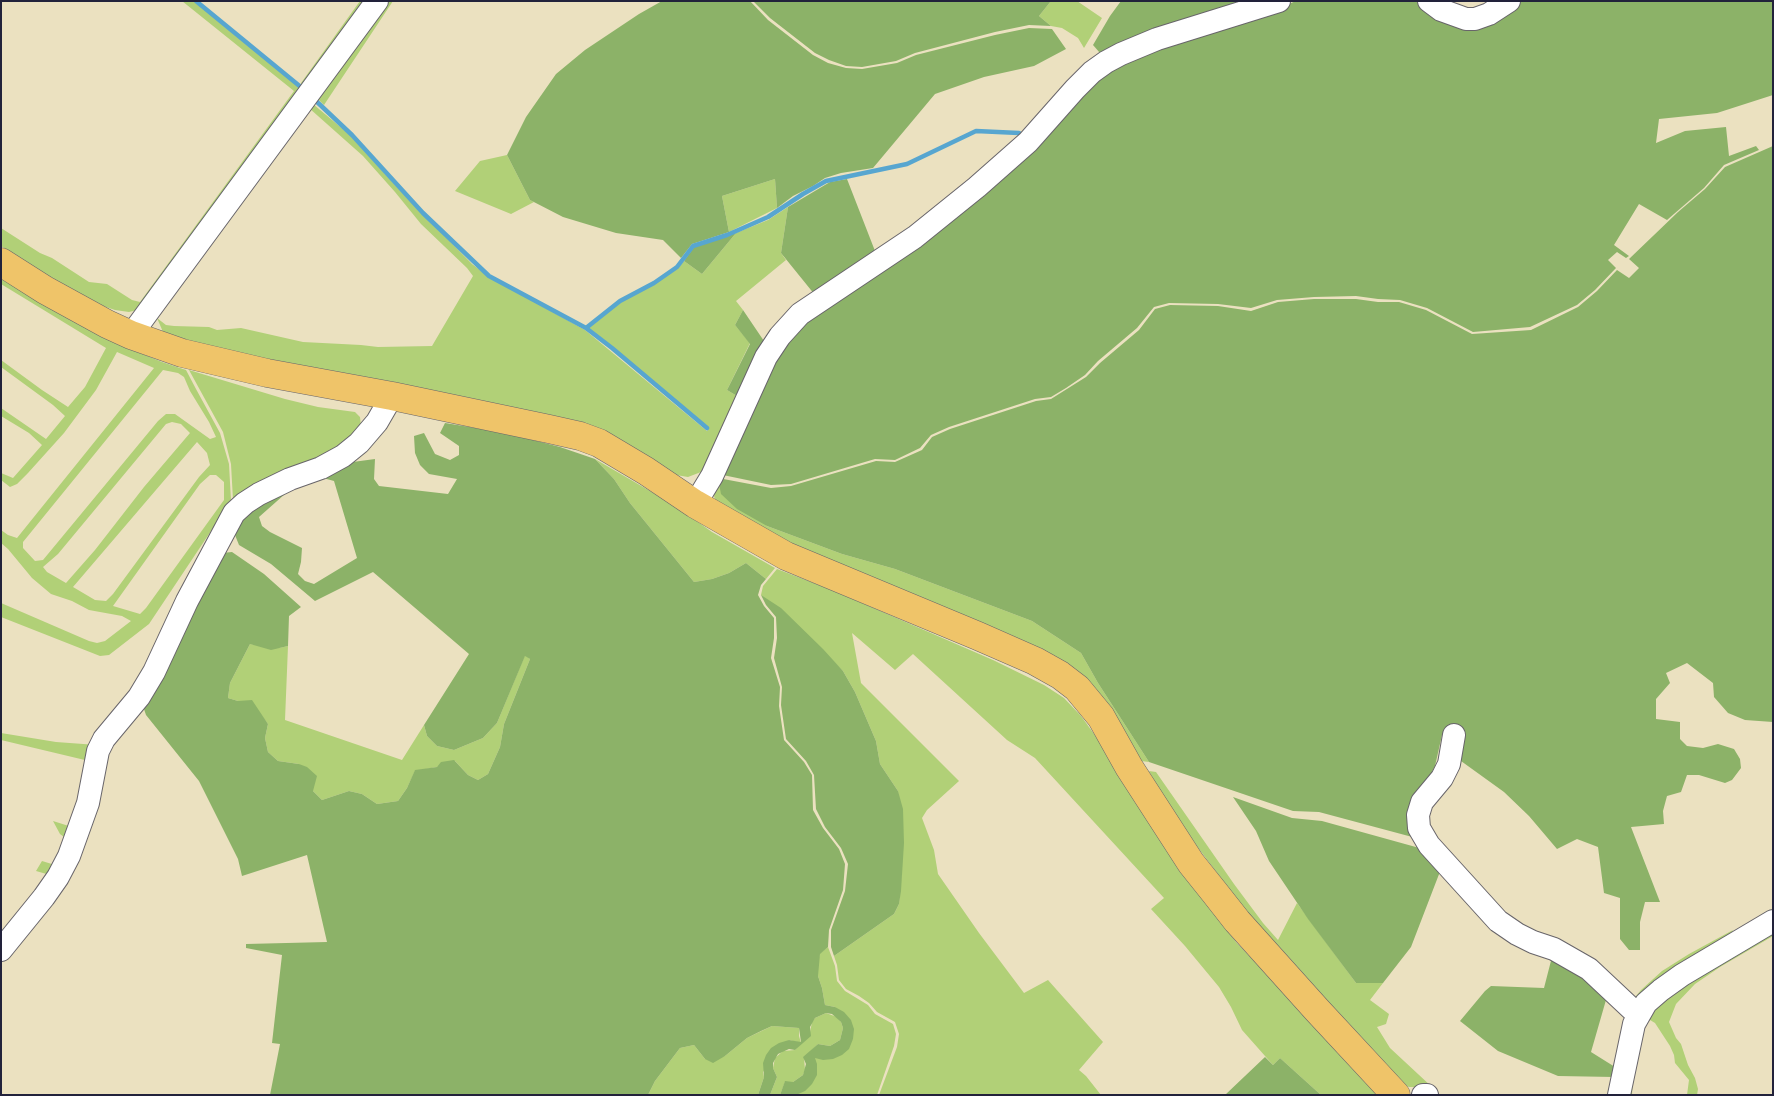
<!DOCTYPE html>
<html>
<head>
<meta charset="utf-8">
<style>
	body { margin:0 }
	#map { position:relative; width:1774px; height:1096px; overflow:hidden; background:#ebe1c0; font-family:Sriracha,sans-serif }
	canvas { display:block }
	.frame { position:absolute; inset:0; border:2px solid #22223b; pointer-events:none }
</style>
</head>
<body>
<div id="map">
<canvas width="1774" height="1096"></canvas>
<div class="frame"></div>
</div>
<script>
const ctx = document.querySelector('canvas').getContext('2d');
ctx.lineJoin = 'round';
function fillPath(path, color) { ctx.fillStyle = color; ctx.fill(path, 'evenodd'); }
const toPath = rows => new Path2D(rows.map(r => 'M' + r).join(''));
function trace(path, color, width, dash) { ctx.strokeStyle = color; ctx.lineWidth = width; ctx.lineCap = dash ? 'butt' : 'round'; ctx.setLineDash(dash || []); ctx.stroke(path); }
const green = toPath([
	[182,1,194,1,298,86,302,88,301,83,360,1,368,1,137,310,129,312,115,310,103,306,44,274,1,246,1,228,40,253,52,258,89,282,107,284,132,300,140,302,294,91],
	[386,1,393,1,324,105,317,98],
	[1051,1,1077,1,1102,18,1084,48,1078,38,1062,28,1051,26,1039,16],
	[313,104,350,135,397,187,472,264,488,276,585,330,707,431,709,428,588,328,621,302,656,283,678,268,684,261,702,274,736,233,768,220,788,207,781,253,786,260,736,301,743,310,735,325,750,343,727,390,742,399,706,467,701,472,688,477,670,474,612,442,215,353,163,332,157,318,166,325,174,326,209,327,217,330,241,328,303,342,361,345,378,347,432,346,473,276,467,268,421,224,395,192,363,156,309,108],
	[507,155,530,200,534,202,511,214,455,191,480,161],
	[775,179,777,208,729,232,722,196],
	[1,277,116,343,162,362,186,370,196,389,220,433,229,464,231,501,149,624,109,655,100,656,1,617,1,603,89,641,97,643,105,641,131,621,122,616,89,610,72,601,51,594,32,578,8,549,1,543,1,530,8,535,17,538,154,368,117,352,96,390,64,433,28,473,17,484,10,487,1,480,1,473,13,478,42,445,29,433,1,416,1,408,46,439,65,416,53,405,1,367,1,360,42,390,68,407,85,387,106,348,1,284],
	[163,370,178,373,184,377,190,391,209,422,216,437,210,439,175,414,166,414,158,421,43,560,35,561,23,548,23,542],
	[172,422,181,424,190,433,144,487,95,550,66,583,47,572,43,567,58,554,166,424],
	[197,442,207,453,210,465,199,477,113,594,106,601,95,600,73,587],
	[210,475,216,475,224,482,224,500,146,608,140,614,113,606,200,484],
	[189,370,285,399,318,407,355,412,360,417,361,426,354,442,233,500,231,464,223,432],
	[595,459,674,505,712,532,775,568,766,579,746,563,729,573,712,579,694,582,630,503,614,479],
	[718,478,767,526,842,554,895,569,1032,621,1081,653,1098,683,1149,762,1141,761,1104,701,775,538,716,502,714,496],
	[777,569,832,590,993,660,1044,685,1064,698,1081,716,1113,760,1214,913,1236,942,1381,1095,1321,1095,1280,1058,1273,1065,1242,1030,1231,1007,1219,987,1185,946,1151,909,1164,898,1035,758,1007,740,913,654,895,670,852,633,861,683,959,781,927,810,922,818,934,850,938,874,979,933,1024,993,1048,980,1103,1042,1079,1070,1086,1076,1101,1095,879,1095,897,1047,899,1034,895,1022,877,1012,869,1003,859,996,846,989,839,980,837,965,834,956,894,914,899,904,902,868,898,791,880,764,876,741,855,692,843,671,761,595,763,586],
	[250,644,279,648,288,646,285,720,402,760,424,725,427,736,437,746,454,750,483,738,497,723,525,655,530,659,504,724,500,747,488,774,478,780,468,775,455,761,437,767,415,771,407,788,398,801,377,804,362,794,349,791,322,800,313,791,299,764,278,761,268,752,265,738,268,724,261,715,238,701,228,698,230,683],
	[1,733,56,742,97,745,74,840,50,875,36,871,42,861,55,865,68,840,60,834,53,821,72,827,89,761,1,740],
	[1149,771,1156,772,1234,884,1263,923,1278,940,1297,903,1356,983,1383,983,1370,1000,1389,1014,1386,1024,1377,1027,1390,1048,1432,1087,1409,1087,1405,1085,1261,931,1196,845,1160,791],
	[1773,927,1773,936,1720,967,1695,984,1676,1004,1669,1022,1676,1038,1681,1044,1688,1065,1695,1078,1698,1089,1697,1095,1687,1095,1689,1080,1675,1063,1674,1055,1670,1046,1655,1023,1650,1020,1645,1022,1641,1031,1633,1076,1632,1095,1628,1095,1636,1031,1648,1009,1663,995,1696,973],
	[1733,930,1728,938,1632,1001,1641,990,1662,971,1689,954],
	[828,947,835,966,837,981,845,991,868,1005,875,1014,893,1024,896,1034,894,1046,877,1095,793,1095,796,1095,815,1057,853,1039,835,1007,825,1005,822,988,818,976,818,962,820,953],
	[826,1013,837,1017,841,1022,843,1028,840,1040,830,1046,818,1044,804,1058,805,1070,803,1075,793,1082,785,1082,780,1095,770,1095,777,1077,773,1068,775,1058,783,1051,795,1050,810,1032,812,1022,815,1018],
	[772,1026,799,1028,799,1036,801,1043,789,1040,763,1072,764,1077,758,1095,648,1095,655,1081,680,1048,694,1045,705,1059,725,1056,747,1038]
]);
const forest = toPath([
	[662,1,750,1,768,20,813,55,828,63,846,68,862,69,897,63,916,55,995,35,1029,28,1052,29,1066,49,1034,66,984,77,935,94,873,168,841,173,825,178,813,186,793,196,777,208,775,179,722,196,729,232,692,244,681,258,663,240,616,233,563,217,530,200,507,155,526,117,556,74,585,50,639,14],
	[753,1,1051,1,1039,16,1051,26,1029,25,995,32,915,53,896,61,862,67,846,66,829,60,815,53,770,18],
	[1121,1,1263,1,1100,53,1093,45,1110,16],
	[1296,1,1419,1,1434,13,1520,1,1773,1,1773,95,1717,113,1659,119,1656,143,1685,131,1726,127,1729,156,1756,146,1759,150,1724,165,1704,188,1667,220,1639,204,1614,245,1629,256,1626,258,1617,252,1608,260,1616,268,1595,290,1577,305,1530,327,1473,332,1427,308,1400,300,1378,299,1356,296,1314,297,1277,300,1251,308,1218,304,1169,303,1154,307,1137,328,1098,361,1085,375,1066,388,1051,397,1035,399,949,427,931,435,920,448,895,460,875,459,791,484,771,485,718,474,774,361,794,331,1068,105,1130,57,1265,14],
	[1773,146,1773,722,1745,720,1728,713,1714,697,1713,683,1687,663,1666,673,1670,683,1656,699,1656,719,1680,722,1680,739,1687,746,1703,748,1718,744,1734,749,1740,759,1741,768,1732,780,1725,783,1699,775,1687,775,1681,792,1667,796,1663,811,1664,824,1631,827,1660,902,1645,902,1640,922,1640,950,1629,950,1620,939,1620,898,1604,893,1598,847,1577,839,1557,849,1529,816,1504,792,1461,761,1464,737,1455,732,1442,735,1435,766,1421,794,1416,838,1319,812,1293,811,1149,762,1098,683,1081,653,1032,621,895,569,842,554,767,526,737,509,721,494,718,478,771,488,791,486,876,461,895,462,922,450,932,437,950,429,1036,401,1051,399,1086,377,1100,363,1139,330,1155,309,1170,305,1218,306,1251,311,1278,302,1314,299,1356,299,1378,302,1399,302,1426,310,1472,334,1531,330,1578,307,1597,291,1617,270,1629,278,1639,268,1629,259,1678,212,1705,189,1725,167],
	[847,179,875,251,815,295,781,253,788,207,830,182],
	[736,233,702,274,684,261,694,247],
	[743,310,768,347,742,399,727,390,750,344,735,325],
	[445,423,506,433,560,447,595,459,614,479,630,503,694,582,712,579,729,573,746,563,766,579,761,585,758,595,764,606,774,618,774,638,771,658,780,687,779,706,784,740,804,762,812,775,813,810,823,828,839,849,845,864,843,890,829,930,828,947,820,954,818,976,822,988,825,1005,835,1007,844,1012,851,1020,854,1029,853,1039,849,1049,842,1055,833,1059,823,1060,815,1058,817,1064,817,1075,812,1084,805,1091,796,1095,780,1095,785,1081,793,1082,803,1075,806,1064,803,1057,818,1044,830,1046,840,1040,843,1028,841,1022,832,1014,826,1013,815,1018,810,1027,811,1036,795,1050,789,1049,778,1054,773,1063,773,1068,777,1077,770,1095,758,1095,764,1077,763,1063,766,1055,771,1048,779,1043,789,1040,801,1042,799,1028,772,1026,761,1031,747,1038,725,1056,713,1063,705,1059,694,1045,680,1048,655,1081,648,1095,270,1095,280,1044,272,1043,282,955,246,948,246,944,327,942,307,855,242,876,238,859,199,781,146,715,143,706,222,553,232,552,264,574,301,607,289,616,288,646,271,650,250,644,230,683,228,698,238,701,252,700,268,724,265,738,268,752,278,761,299,764,307,767,317,776,313,791,322,800,349,791,362,794,377,804,398,801,407,788,415,770,437,767,441,762,454,760,468,775,478,780,488,774,500,747,504,724,530,659,525,656,497,723,483,738,454,750,437,746,427,736,424,725,469,654,373,572,315,601,271,564,239,545,235,535,236,525,242,514,285,494,259,517,262,526,270,532,302,548,301,562,298,574,305,581,314,584,357,558,334,481,312,475,338,464,375,459,374,479,379,486,448,494,457,479,429,474,420,465,415,453,414,436,424,433,435,454,450,460,459,455,459,446,440,433],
	[761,595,781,608,823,649,843,671,855,692,876,741,880,764,898,791,903,809,904,843,901,891,899,904,894,914,834,956,831,947,831,930,845,891,848,864,841,848,825,827,816,809,814,775,806,761,786,739,781,705,782,687,774,658,777,638,776,617,766,605],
	[1233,797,1292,818,1322,821,1423,849,1441,869,1411,947,1383,983,1356,983,1308,919,1269,861,1256,831],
	[1553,953,1608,993,1591,1052,1615,1067,1614,1077,1558,1076,1498,1051,1460,1021,1485,991,1491,986,1544,988],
	[1265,1057,1273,1065,1280,1058,1321,1095,1225,1095]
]);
const stream = toPath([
	[196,1,302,88],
	[315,100,352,135,423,213,489,276,586,328,612,348,707,428],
	[586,328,620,301,654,283,677,267,693,246,727,235,768,217,803,194,826,181,907,164,976,131,1019,133]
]);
const minor = toPath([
	[1429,1,1441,10,1466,19,1475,19,1489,14,1509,1],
	[131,335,377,1],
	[695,504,712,476,766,357,780,336,800,314,915,237,977,187,1028,142,1075,89,1092,72,1106,62,1121,54,1157,39,1279,1],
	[1454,735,1449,764,1442,778,1422,802,1418,815,1419,828,1429,845,1498,921,1517,934,1533,942,1554,949,1589,969,1638,1015],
	[1,950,44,897,58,877,69,856,88,803,98,751,104,739,139,697,154,672,187,601,234,513,245,503,259,494,290,479,321,468,343,456,359,443,377,422,392,396],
	[1423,1095,1427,1095],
	[1619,1095,1634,1024,1646,1003,1661,990,1682,975,1773,921]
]);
const major = toPath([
	[1,262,45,290,107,324,131,335,182,353,267,373,392,396,549,429,580,436,599,443,646,471,695,504,786,556,978,636,1035,661,1060,675,1077,688,1101,717,1129,767,1191,863,1215,893,1237,921,1317,1010,1396,1095]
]);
fillPath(green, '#b1d077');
fillPath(forest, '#8cb268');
trace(stream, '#57a6d0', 4.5);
trace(minor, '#68656a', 24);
trace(major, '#68656a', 29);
trace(minor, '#fff', 22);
trace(major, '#efc469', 28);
</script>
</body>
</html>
